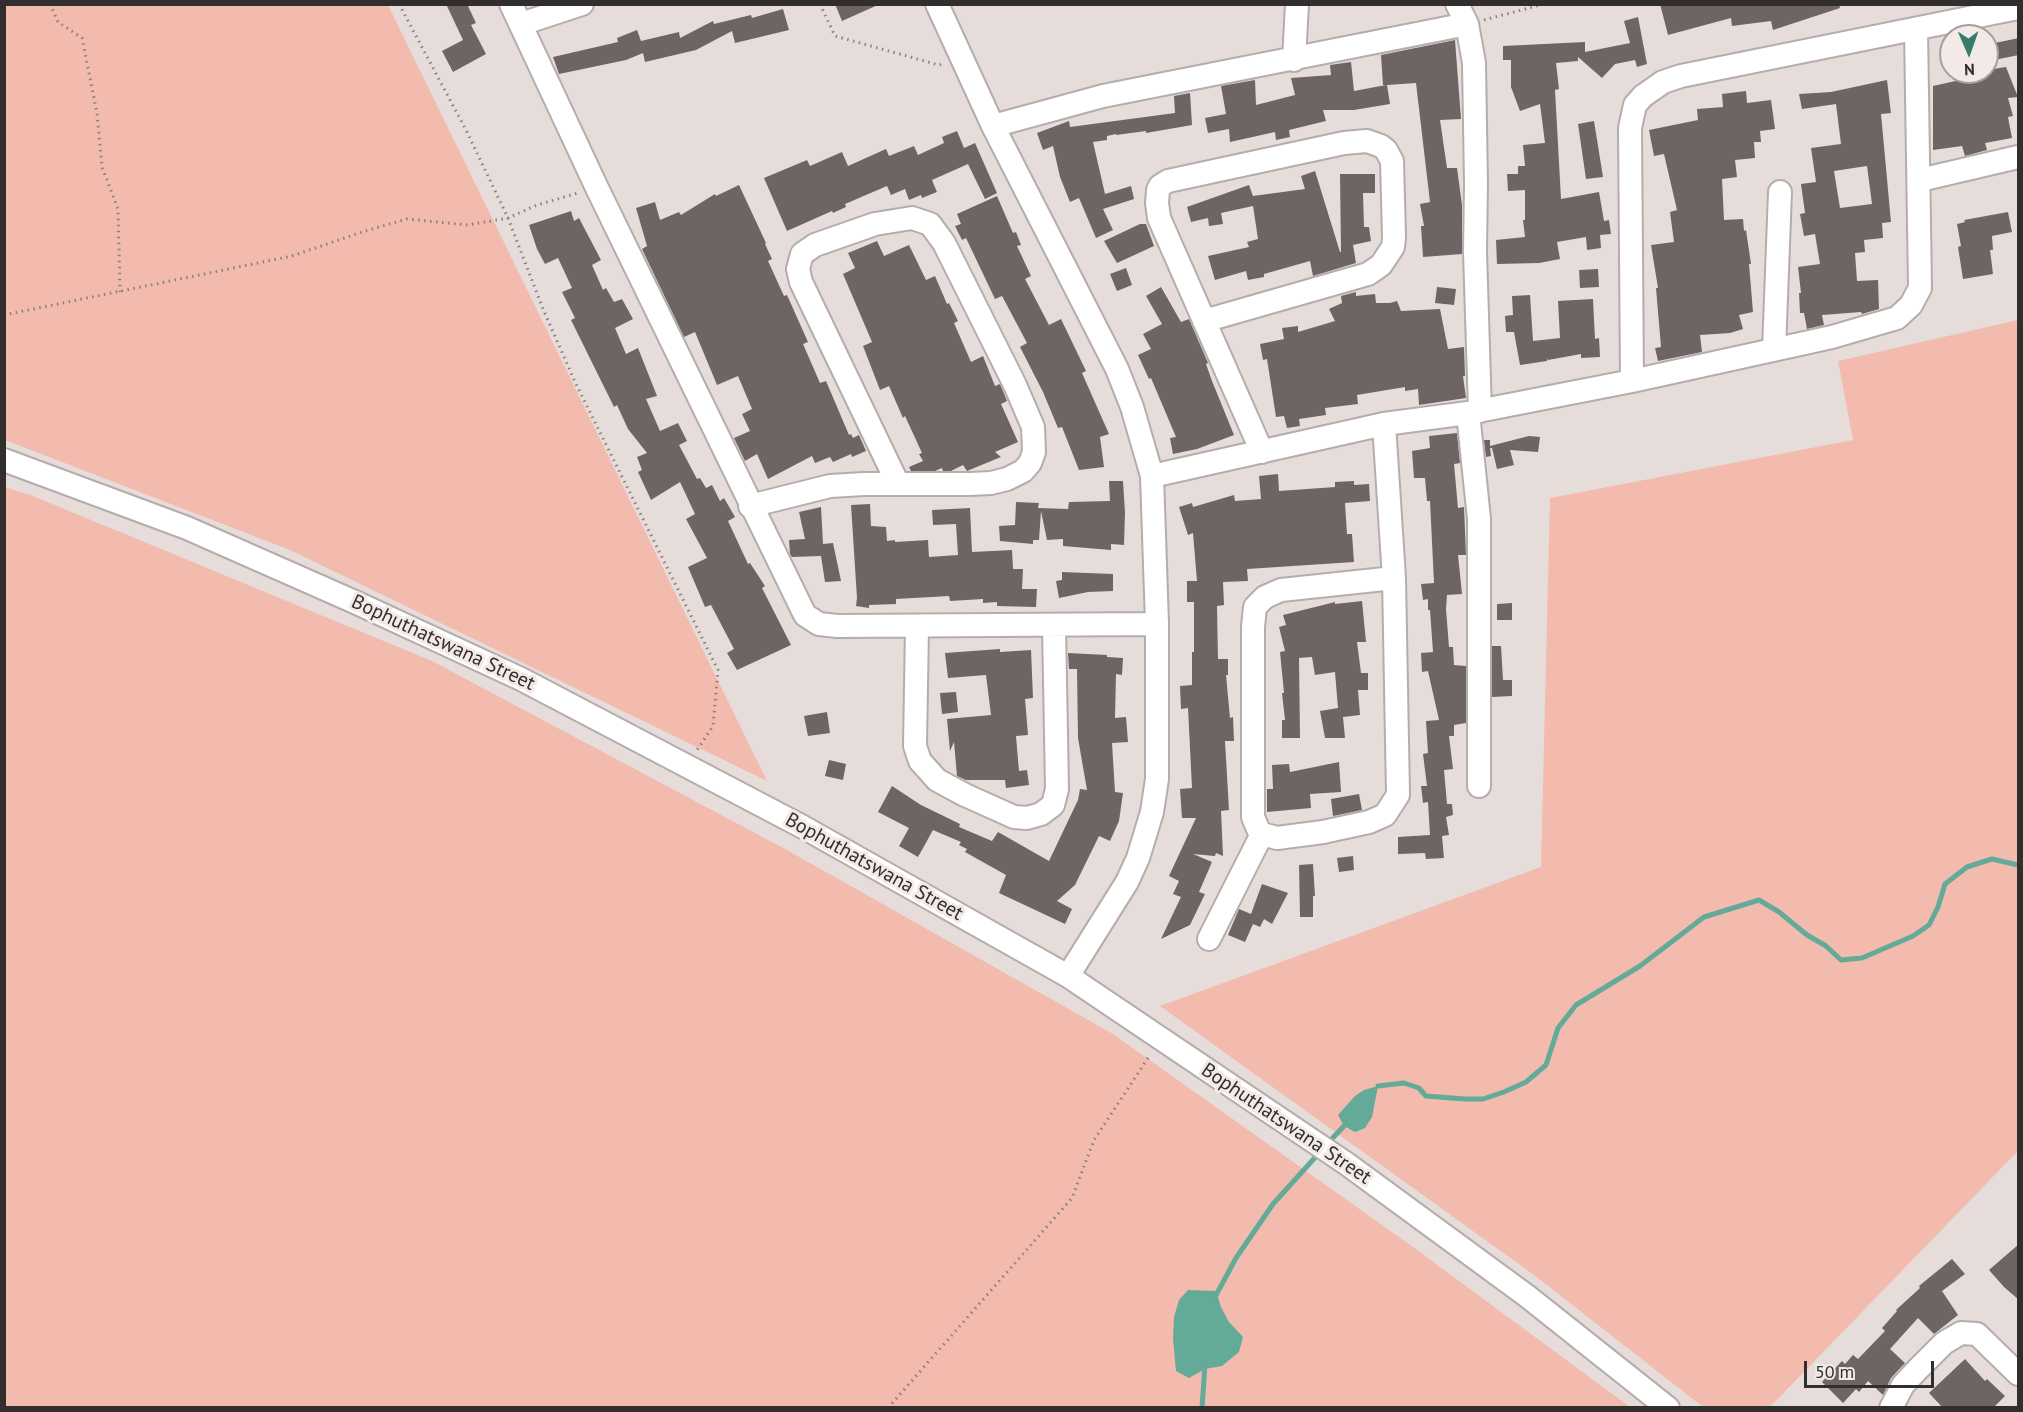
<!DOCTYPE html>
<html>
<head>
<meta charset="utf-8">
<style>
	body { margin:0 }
	#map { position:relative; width:2023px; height:1412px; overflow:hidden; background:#e6dddb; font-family:"PT Sans",sans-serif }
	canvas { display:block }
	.frame { position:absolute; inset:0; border:6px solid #312e2d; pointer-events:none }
	.north { position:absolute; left:1939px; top:24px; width:60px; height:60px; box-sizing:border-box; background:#f3eae8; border:2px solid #a59f9d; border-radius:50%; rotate:178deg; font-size:16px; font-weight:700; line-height:24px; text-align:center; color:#312e2d }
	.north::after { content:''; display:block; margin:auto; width:21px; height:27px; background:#3a7c6c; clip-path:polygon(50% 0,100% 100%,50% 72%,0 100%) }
	.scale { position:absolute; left:1804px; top:1361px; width:130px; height:27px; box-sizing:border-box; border:3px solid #312e2d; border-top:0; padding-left:8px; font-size:18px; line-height:21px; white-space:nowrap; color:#312e2d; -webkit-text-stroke:4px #f3eae8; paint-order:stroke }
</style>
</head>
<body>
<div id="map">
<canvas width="2023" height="1412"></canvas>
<div class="frame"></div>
<div class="north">N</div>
<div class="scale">50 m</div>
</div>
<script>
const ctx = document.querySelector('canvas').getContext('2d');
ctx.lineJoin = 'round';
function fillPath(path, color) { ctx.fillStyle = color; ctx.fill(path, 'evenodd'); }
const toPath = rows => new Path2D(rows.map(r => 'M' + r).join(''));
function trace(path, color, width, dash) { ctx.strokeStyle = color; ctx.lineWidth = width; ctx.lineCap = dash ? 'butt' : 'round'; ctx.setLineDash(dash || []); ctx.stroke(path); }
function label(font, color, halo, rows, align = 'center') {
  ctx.font = font + ' "PT Sans",sans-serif'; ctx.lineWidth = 6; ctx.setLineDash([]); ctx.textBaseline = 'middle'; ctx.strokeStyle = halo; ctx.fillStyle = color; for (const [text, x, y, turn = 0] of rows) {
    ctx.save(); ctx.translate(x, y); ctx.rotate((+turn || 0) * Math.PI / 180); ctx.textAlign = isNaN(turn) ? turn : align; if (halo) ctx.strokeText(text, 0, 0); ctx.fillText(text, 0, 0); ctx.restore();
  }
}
const green = toPath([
	[4,5,388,5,767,781,290,550,5,440],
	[2018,320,2018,1151,1770,1407,1703,1407,1534,1275,1160,1006,1541,867,1550,498,1853,440,1838,361],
	[5,487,33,496,432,661,787,850,1113,1034,1413,1247,1630,1407,5,1408]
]);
const water = toPath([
	[1378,1086,1372,1117,1365,1128,1355,1132,1344,1126,1338,1115,1355,1096,1364,1090],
	[1188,1290,1216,1291,1221,1307,1229,1322,1243,1337,1239,1352,1222,1366,1205,1369,1189,1378,1176,1371,1173,1339,1174,1317,1179,1300]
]);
const stream = toPath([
	[1378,1086,1404,1083,1419,1088,1426,1096,1465,1099,1483,1099,1504,1092,1526,1082,1546,1065,1558,1028,1576,1005,1640,966,1704,917,1759,900,1779,912,1807,935,1826,946,1841,960,1862,958,1913,936,1929,925,1938,907,1945,884,1967,867,1992,859,2018,865],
	[1326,1145,1344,1126],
	[1215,1297,1236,1258,1273,1204,1320,1152],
	[1202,1408,1205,1364]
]);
const building = toPath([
	[446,4,467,4,476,23,471,25,486,54,453,72,442,51,463,40],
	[835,4,880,4,842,21],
	[1660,4,1839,4,1840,8,1773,30,1771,21,1732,26,1731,18,1668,35],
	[783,9,789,30,735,43,732,31,696,50,645,62,643,53,626,60,559,74,553,57,618,42,617,38,637,30,641,41,679,32,680,38,713,21,714,24,751,15,752,18],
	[1638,17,1647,64,1637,67,1635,60,1615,64,1602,78,1578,57,1578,61,1556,63,1559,89,1555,90,1561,199,1599,192,1604,221,1609,220,1611,234,1600,235,1601,248,1587,250,1586,237,1557,242,1560,259,1539,263,1497,264,1496,240,1525,237,1523,220,1525,220,1525,190,1508,191,1507,174,1518,174,1518,166,1525,166,1523,145,1545,143,1540,104,1520,111,1511,87,1511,60,1503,60,1503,46,1585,42,1585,52,1630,43,1624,21],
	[2019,38,2019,55,1994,60,1990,44],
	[1455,40,1461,119,1440,120,1447,168,1457,168,1462,205,1462,254,1423,257,1421,226,1424,226,1420,204,1430,202,1416,83,1387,85,1390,104,1354,110,1323,110,1326,121,1289,130,1290,137,1276,140,1275,132,1230,142,1229,129,1208,133,1205,118,1226,114,1221,86,1255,80,1256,105,1295,95,1291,78,1331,75,1330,65,1351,62,1354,91,1386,85,1383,85,1381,55],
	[2006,67,2018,97,2008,98,2013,116,2008,117,2012,138,1985,143,1987,150,1965,156,1962,146,1933,150,1933,86,1978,76,1977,72,1987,72,1987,70],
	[1887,80,1891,113,1881,114,1891,222,1882,223,1883,238,1864,240,1865,252,1855,253,1857,281,1878,280,1879,309,1862,314,1861,312,1822,315,1824,325,1807,329,1804,313,1800,313,1799,293,1801,293,1798,267,1820,264,1815,234,1804,236,1800,214,1805,213,1801,184,1816,182,1811,148,1841,144,1836,104,1802,109,1799,94,1831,92],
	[1867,166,1872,204,1840,208,1834,171],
	[1746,91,1747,103,1771,100,1775,129,1760,131,1761,142,1754,142,1755,158,1735,160,1737,177,1722,179,1724,220,1743,219,1744,231,1746,230,1751,264,1749,264,1753,312,1739,315,1743,329,1730,333,1700,335,1702,352,1658,361,1655,348,1661,347,1656,288,1658,288,1651,245,1674,242,1670,212,1677,210,1664,154,1654,156,1649,130,1698,120,1697,109,1723,107,1722,94],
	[1190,93,1192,125,1146,133,1146,131,1116,135,1116,134,1107,136,1107,140,1093,142,1105,194,1131,186,1134,199,1103,209,1113,230,1096,238,1079,198,1070,202,1060,177,1053,146,1043,150,1037,133,1069,121,1070,127,1175,113,1174,96],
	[1594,121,1603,177,1586,179,1578,124],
	[957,131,964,148,975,143,997,193,985,199,968,164,932,180,937,192,922,198,921,195,909,200,905,189,891,195,887,186,845,204,846,207,833,213,832,211,787,231,764,178,807,160,810,166,842,152,848,166,886,149,889,156,914,146,918,155,944,143,942,137],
	[1315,171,1340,252,1341,252,1340,174,1375,174,1375,193,1363,193,1364,227,1369,227,1371,241,1353,245,1356,263,1313,276,1310,261,1264,274,1264,277,1248,280,1246,271,1215,280,1208,256,1249,247,1247,242,1258,239,1253,206,1221,213,1223,224,1209,226,1208,218,1191,222,1187,207,1249,185,1253,196,1305,189,1301,176],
	[739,185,766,243,765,244,772,259,768,261,784,296,787,295,808,342,803,344,820,383,826,381,849,435,851,434,853,438,859,435,866,451,852,457,851,454,833,462,830,457,815,463,812,456,768,479,757,454,745,461,734,438,750,431,742,414,752,409,738,376,717,385,695,332,684,337,642,249,647,246,636,208,655,202,660,220,679,212,681,215,715,194,716,196],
	[997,196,1013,233,1016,232,1021,245,1017,246,1031,276,1025,279,1049,325,1061,319,1086,371,1082,373,1109,434,1100,437,1104,467,1079,470,1062,427,1058,428,1043,392,1020,347,1027,343,1002,296,995,299,966,238,962,240,955,226,961,224,957,214],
	[571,211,574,221,579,218,601,260,592,265,603,290,606,288,614,302,622,299,633,319,615,328,626,354,638,348,657,396,646,399,660,431,678,423,687,441,679,445,697,479,700,478,706,488,712,485,720,501,724,498,735,517,728,521,748,564,750,563,765,586,762,588,791,645,737,670,727,653,734,649,711,605,705,607,688,567,707,558,686,519,695,514,680,482,651,500,638,472,642,470,637,457,647,453,628,429,617,405,614,407,571,320,575,318,562,292,572,288,558,258,545,264,537,249,529,225],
	[2008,212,2012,232,1992,236,1993,250,1990,250,1993,274,1963,279,1958,247,1961,246,1957,224,1965,222,1964,220],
	[1140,224,1146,224,1154,246,1117,263,1104,241],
	[877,241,884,256,909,245,926,280,935,276,947,304,949,303,958,321,954,323,971,362,983,356,995,386,1000,384,1007,401,1001,404,1018,442,995,452,1001,457,967,471,963,465,951,471,943,471,942,468,935,471,911,471,909,467,923,461,919,454,922,453,905,416,903,418,889,386,880,390,863,346,872,342,843,274,855,268,848,253],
	[1126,268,1132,285,1117,291,1110,274],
	[1598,269,1599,287,1580,288,1579,270],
	[1161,287,1181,322,1189,319,1208,363,1206,364,1212,381,1234,435,1197,449,1173,454,1170,438,1176,437,1151,378,1149,379,1138,355,1151,349,1143,334,1162,324,1146,296],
	[1437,287,1456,289,1454,305,1435,303],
	[1356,292,1356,296,1375,294,1376,303,1390,303,1397,301,1401,311,1440,309,1448,349,1464,347,1465,376,1463,376,1466,398,1419,405,1418,389,1405,391,1405,387,1357,395,1358,404,1325,408,1326,415,1299,419,1300,426,1287,428,1284,416,1276,417,1267,359,1263,360,1260,344,1284,339,1282,328,1298,326,1298,332,1335,321,1329,309,1342,303,1341,296],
	[1530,295,1533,341,1560,338,1558,301,1593,299,1595,339,1599,338,1600,357,1581,358,1581,354,1548,360,1548,358,1547,361,1520,365,1514,332,1506,332,1505,316,1513,315,1512,296],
	[1457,433,1460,463,1454,464,1458,508,1464,507,1466,555,1458,555,1462,594,1447,595,1446,609,1449,647,1453,647,1454,665,1466,666,1466,723,1454,725,1454,736,1449,736,1453,769,1444,770,1447,804,1452,804,1453,815,1446,817,1449,835,1442,836,1444,858,1426,859,1425,853,1398,854,1398,837,1430,835,1428,802,1423,803,1421,786,1427,786,1423,754,1428,753,1426,721,1439,720,1428,671,1422,672,1421,653,1433,652,1430,610,1428,610,1428,599,1423,600,1421,584,1434,583,1430,501,1427,501,1425,478,1414,478,1412,451,1430,448,1429,436],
	[1529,436,1540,437,1538,452,1510,450,1514,465,1497,469,1492,448,1490,448,1491,456,1486,457,1484,440,1490,440,1490,446],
	[1278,474,1279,491,1335,487,1335,482,1354,481,1354,485,1369,484,1370,501,1345,503,1347,534,1352,534,1354,562,1247,569,1248,581,1223,582,1224,605,1217,606,1218,659,1228,659,1228,675,1226,675,1230,718,1233,717,1234,741,1225,741,1229,810,1221,811,1223,856,1216,853,1215,856,1193,854,1212,862,1199,892,1205,894,1190,925,1161,939,1181,897,1173,894,1179,881,1169,876,1196,818,1182,818,1180,789,1192,788,1188,708,1181,709,1180,686,1192,685,1192,652,1194,652,1194,602,1187,602,1187,581,1197,581,1193,533,1188,535,1179,507,1192,503,1193,507,1234,495,1235,501,1261,499,1259,476],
	[1109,481,1123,481,1125,513,1124,545,1111,544,1111,550,1063,546,1063,539,1047,540,1041,511,1039,540,1033,540,1033,544,1000,541,999,526,1015,525,1016,502,1039,503,1038,508,1068,509,1069,502,1110,501],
	[870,504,871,526,886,527,887,541,895,540,895,542,928,540,929,557,958,555,956,524,933,525,932,510,970,508,972,552,1012,550,1013,569,1023,569,1022,589,1037,589,1036,607,997,606,997,602,983,603,983,599,950,601,949,596,896,599,896,604,869,605,869,608,856,606,857,598,851,505],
	[821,507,823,544,833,543,841,581,825,582,821,556,792,557,790,554,789,540,805,539,799,512],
	[1062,572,1113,574,1113,591,1088,592,1059,598,1056,581,1062,580],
	[1362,601,1366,642,1357,642,1361,673,1368,673,1368,690,1358,690,1360,715,1343,717,1345,738,1325,738,1320,711,1338,708,1335,672,1315,675,1312,657,1299,658,1300,738,1282,738,1282,720,1285,720,1282,693,1284,693,1280,652,1285,651,1279,627,1286,625,1283,615,1335,602,1335,604],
	[1512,603,1512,620,1497,620,1497,604],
	[1492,646,1501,646,1503,680,1512,680,1512,696,1492,697],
	[1000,649,1000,652,1031,650,1033,698,1025,699,1028,735,1016,736,1019,771,1027,770,1029,785,1006,788,1005,780,966,780,957,776,954,742,950,751,947,719,991,715,986,675,948,678,945,653],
	[1068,653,1107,655,1107,657,1123,658,1122,675,1116,674,1115,718,1126,717,1128,742,1112,743,1115,792,1123,793,1119,821,1110,841,1099,836,1075,885,1057,901,1072,909,1065,924,999,893,1006,875,965,852,967,849,959,845,961,842,933,830,918,857,899,846,909,828,878,812,892,786,921,805,960,824,959,827,992,841,998,832,1049,861,1078,800,1080,789,1087,790,1078,738,1077,669,1069,669],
	[956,692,958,712,942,714,940,693],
	[827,712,830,733,808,736,804,716],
	[829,760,846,764,843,780,825,776],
	[1339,762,1341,792,1310,794,1311,808,1267,812,1267,789,1273,789,1272,765,1289,764,1290,772],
	[1359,794,1362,810,1333,816,1331,799],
	[1353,856,1354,870,1339,872,1337,858],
	[1313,864,1315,896,1313,896,1313,917,1300,917,1299,865],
	[1262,884,1288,893,1272,924,1264,919,1260,927,1253,924,1245,942,1228,935,1239,909,1251,914],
	[2019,1244,2019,1300,2004,1287,1989,1270],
	[1952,1259,1965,1274,1942,1291,1958,1315,1934,1334,1918,1318,1890,1349,1905,1363,1891,1378,1883,1395,1868,1381,1859,1392,1856,1389,1843,1403,1822,1382,1842,1361,1845,1364,1853,1355,1858,1359,1885,1331,1882,1328,1897,1311,1896,1310,1920,1288,1919,1286],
	[1965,1359,1985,1381,1987,1379,2005,1396,1994,1407,1942,1407,1929,1393]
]);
const path = toPath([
	[50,4,58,22,82,38,97,113,102,167,118,209,120,292],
	[399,4,466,130,508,218,543,309,575,382,718,670,713,726,697,750],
	[820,4,835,36,939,65,944,64],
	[1484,20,1544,4],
	[4,315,292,256,365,231,407,219,468,225,508,218,537,205,578,193],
	[888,1408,1072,1198,1094,1140,1150,1055]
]);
const minor = toPath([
	[511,4,597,188,805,615,819,624,837,626,1157,624],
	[937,4,993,126,1117,369,1132,407,1152,476,1157,624,1157,779,1152,812,1138,858,1127,882,1068,976],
	[1457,4,1467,24,1474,63,1476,184,1475,252,1480,411],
	[521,24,582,4],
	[1294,60,1297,4],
	[993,126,1103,96,1467,24],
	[1920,180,2018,157],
	[1204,321,1368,274,1381,265,1393,247,1394,237,1392,161,1386,150,1381,146,1367,141,1344,143,1168,181,1160,186,1158,190,1157,203,1159,218,1262,452],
	[1774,350,1780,192],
	[1632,381,1630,128,1635,105,1643,96,1663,82,1681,76,2018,8],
	[1468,413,1479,519,1479,786],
	[1384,424,1394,578,1398,795,1385,815,1369,822,1323,832,1277,838,1262,834,1258,829,1253,817,1253,627,1255,607,1265,597,1281,590,1394,578],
	[4,460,187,528,357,603,521,679,803,827,1068,976,1347,1164,1527,1296,1668,1408],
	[1152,476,1384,424,1468,413,1632,381,1832,337,1897,318,1911,305,1920,288,1916,29],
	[750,506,830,486,864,484,970,484,991,483,1007,479,1023,471,1030,463,1034,452,1033,427,1015,385,944,243,930,224,912,218,875,224,815,245,802,254,798,269,801,282,898,484],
	[917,627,915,746,920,761,937,780,965,795,1014,817,1027,818,1041,814,1053,805,1057,789,1054,625],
	[1209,939,1262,834],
	[1891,1408,1903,1385,1918,1369,1944,1343,1961,1333,1977,1334,2018,1374]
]);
const streetNames = [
	["Bophuthatswana Street",443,643,25],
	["Bophuthatswana Street",874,867,29],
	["Bophuthatswana Street",1286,1124,34]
];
fillPath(green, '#f2bbae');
fillPath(water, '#63aa98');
trace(stream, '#63aa98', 5);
fillPath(building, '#6d6564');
trace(minor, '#b5adab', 26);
trace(path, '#878180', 3, [1.5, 4.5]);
trace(minor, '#fff', 22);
label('20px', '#312e2d', '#f3eae8', streetNames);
</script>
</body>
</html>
